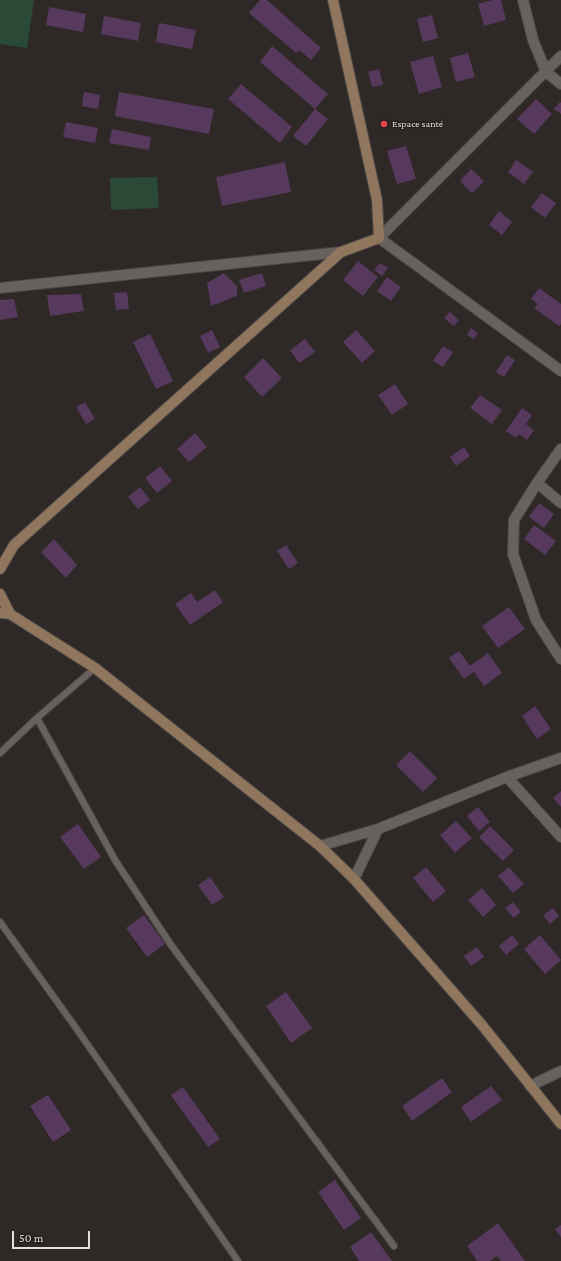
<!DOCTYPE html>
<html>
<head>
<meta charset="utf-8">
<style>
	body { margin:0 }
	#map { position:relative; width:561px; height:1261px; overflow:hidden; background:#2e2927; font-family:"Crimson Pro",serif }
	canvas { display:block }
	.scale { position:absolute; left:12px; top:1231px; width:78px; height:18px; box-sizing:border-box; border:2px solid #e1dedc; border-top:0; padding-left:5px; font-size:12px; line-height:14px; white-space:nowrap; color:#e1dedc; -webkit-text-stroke:3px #24201d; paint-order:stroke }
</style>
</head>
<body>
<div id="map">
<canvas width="561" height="1261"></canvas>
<div class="scale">50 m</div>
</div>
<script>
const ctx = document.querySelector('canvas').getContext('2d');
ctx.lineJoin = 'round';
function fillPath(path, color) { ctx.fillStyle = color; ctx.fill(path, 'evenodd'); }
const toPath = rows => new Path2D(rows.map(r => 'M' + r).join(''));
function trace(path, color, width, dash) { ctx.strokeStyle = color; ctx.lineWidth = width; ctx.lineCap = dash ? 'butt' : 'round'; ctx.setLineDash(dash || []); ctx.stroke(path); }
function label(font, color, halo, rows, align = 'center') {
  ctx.font = font + ' "Crimson Pro",serif'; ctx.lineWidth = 3; ctx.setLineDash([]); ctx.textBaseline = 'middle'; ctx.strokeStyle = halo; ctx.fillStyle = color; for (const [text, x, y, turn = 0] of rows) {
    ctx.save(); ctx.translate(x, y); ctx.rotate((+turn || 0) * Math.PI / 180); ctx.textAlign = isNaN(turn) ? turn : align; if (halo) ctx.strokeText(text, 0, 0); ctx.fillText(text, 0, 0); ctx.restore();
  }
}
const green = toPath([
	[0,0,34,0,27,48,0,44],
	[157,177,159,208,111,210,110,178]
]);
const building = toPath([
	[260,0,267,0,321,48,311,60,299,50,296,53,249,13],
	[492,0,501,0,506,20,484,26,478,4],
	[49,7,86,14,83,32,46,25],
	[432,15,438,38,423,42,417,19],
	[104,16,141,23,138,41,101,34],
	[159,23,196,30,192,49,156,42],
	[272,46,328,94,315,109,260,62],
	[468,53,475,77,456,82,450,58],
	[433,56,442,87,419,94,410,62],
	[379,69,383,85,372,87,368,72],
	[241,84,292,127,280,143,228,99],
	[84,92,100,95,98,109,82,106],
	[119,92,214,109,209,134,115,116],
	[536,99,552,114,534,134,517,119],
	[560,102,561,103,561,114,554,109],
	[315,109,328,119,306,146,293,136],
	[66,122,98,128,95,143,63,137],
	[112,129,151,137,149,150,109,143],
	[406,146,416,179,397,184,387,151],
	[516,160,533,172,524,184,508,172],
	[285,162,291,192,222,206,216,177],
	[471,169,484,181,472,193,460,181],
	[542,193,556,203,545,218,531,207],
	[499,211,512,222,502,235,489,225],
	[358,261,378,277,363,296,343,280],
	[380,263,388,268,382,276,374,270],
	[224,273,237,286,237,296,211,306,207,283],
	[262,273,266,286,244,293,239,280],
	[387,277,401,287,391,301,377,291],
	[539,288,561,304,561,324,559,326,534,308,538,304,531,299],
	[127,292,129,309,116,310,114,293],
	[81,294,84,311,50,316,47,295],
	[14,299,18,317,0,320,0,300],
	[450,312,459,320,454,326,444,318],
	[471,328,478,333,474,339,467,335],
	[212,330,220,347,208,353,200,336],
	[356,330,375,351,362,363,343,342],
	[150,334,173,381,156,389,133,342],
	[305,339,315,352,299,363,290,350],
	[443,346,453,352,443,367,433,361],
	[507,355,515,360,504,377,496,372],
	[263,358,282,378,262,397,244,377],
	[395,384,408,404,392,415,378,395],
	[480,395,502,410,492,424,470,408],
	[85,402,95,419,86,424,76,407],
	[522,408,532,415,526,424,534,430,527,440,519,434,516,438,506,431],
	[195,433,207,447,189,462,177,449],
	[464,447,470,456,456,466,450,457],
	[160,466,172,481,157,493,145,478],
	[140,487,150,500,138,509,128,497],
	[539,503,554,514,544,528,529,517],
	[534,525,556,541,545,555,524,539],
	[54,539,77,565,66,578,41,552],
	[286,545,298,563,289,569,277,551],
	[215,590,223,602,190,625,175,604,191,593,197,602],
	[509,607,525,629,498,648,482,626],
	[459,651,470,666,488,653,502,673,484,686,474,672,464,679,449,658],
	[535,706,551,729,537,739,522,716],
	[410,751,437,778,423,792,396,765],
	[561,791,561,807,553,798],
	[478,807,490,822,479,831,467,816],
	[456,821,472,838,455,853,440,835],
	[78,824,101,857,84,869,60,837],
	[490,826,514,850,503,861,479,837],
	[426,867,446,891,433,902,413,878],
	[509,867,524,884,513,893,498,876],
	[210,877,224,897,212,905,198,885],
	[482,888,496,905,483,917,468,900],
	[513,902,521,912,514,918,505,908],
	[553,908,559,916,550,924,543,915],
	[144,915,165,944,147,957,126,928],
	[512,935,519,944,506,955,499,946],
	[540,935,561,960,545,974,524,949],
	[477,947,484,957,471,966,464,956],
	[286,992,312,1028,291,1043,266,1006],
	[442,1078,452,1092,412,1121,402,1106],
	[491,1086,502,1100,471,1122,461,1107],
	[183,1087,220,1139,208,1147,171,1095],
	[48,1095,71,1130,53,1142,30,1106],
	[335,1180,361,1218,344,1230,318,1192],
	[498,1223,525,1261,501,1261,497,1256,490,1261,477,1261,467,1246],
	[561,1225,561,1237,555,1229],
	[371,1232,392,1261,359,1261,350,1247]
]);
const lane = toPath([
	[37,718,115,860,171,945,394,1246],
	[0,753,37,718,95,668],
	[0,922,76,1028,238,1261]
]);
const street = toPath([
	[523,0,533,40,546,72,561,84],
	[561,56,379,238,561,371],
	[0,288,341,252],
	[561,449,537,483,514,520,513,554,536,620,561,659],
	[537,483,561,503],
	[507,777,561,758],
	[320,846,378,829,507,777,561,837],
	[354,879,378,829],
	[530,1086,561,1071]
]);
const secondary = toPath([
	[0,569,14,545,341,252,379,238,377,200,333,0],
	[0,594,10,614],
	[0,613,10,614,95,668,320,846,354,879,482,1025,561,1124]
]);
const markers = [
	[384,124,4,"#e0444e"]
];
const poiNames = [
	["Espace santé",392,124]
];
fillPath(green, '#2a4937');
fillPath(building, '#56395c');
trace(lane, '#4b4745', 8);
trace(street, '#4b4745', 12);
trace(secondary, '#4b4745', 12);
trace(lane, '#68625f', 6);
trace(street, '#68625f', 10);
trace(secondary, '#8f765d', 10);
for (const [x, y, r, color] of markers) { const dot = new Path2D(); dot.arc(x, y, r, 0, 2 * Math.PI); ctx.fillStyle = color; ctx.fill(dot); trace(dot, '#24201d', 1.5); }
label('10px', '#e1dedc', '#24201d', poiNames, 'left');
</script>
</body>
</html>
